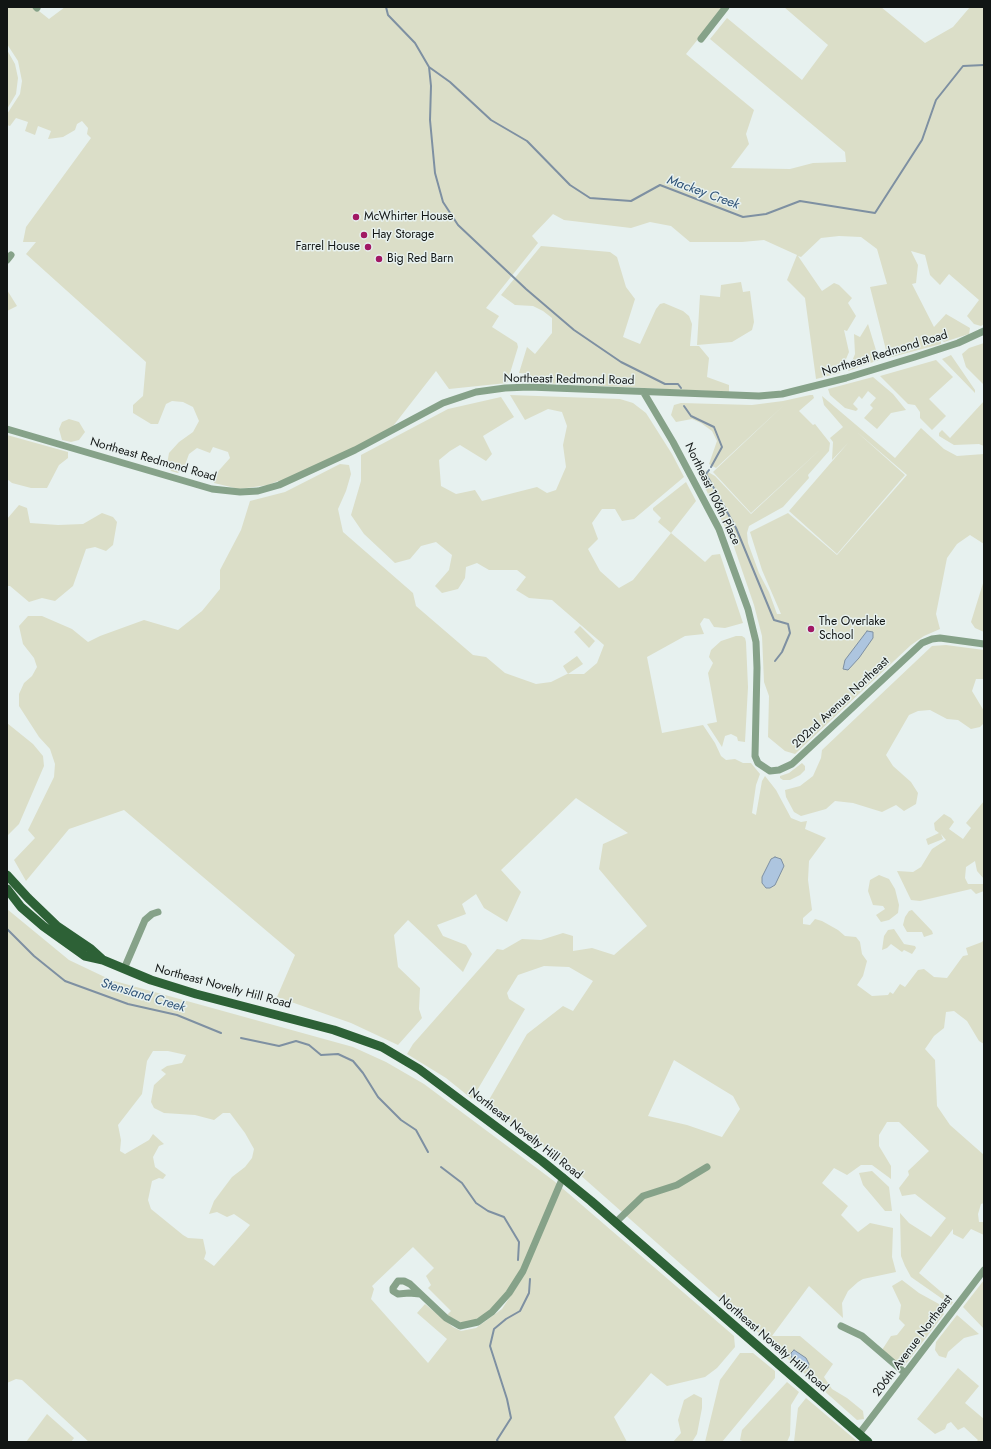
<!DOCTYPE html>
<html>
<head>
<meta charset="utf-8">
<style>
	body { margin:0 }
	#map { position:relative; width:991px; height:1449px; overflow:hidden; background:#e7f1ef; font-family:Jost,sans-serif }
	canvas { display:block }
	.frame { position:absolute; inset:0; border:8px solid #111514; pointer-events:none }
</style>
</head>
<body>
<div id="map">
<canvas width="991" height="1449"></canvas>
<div class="frame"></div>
</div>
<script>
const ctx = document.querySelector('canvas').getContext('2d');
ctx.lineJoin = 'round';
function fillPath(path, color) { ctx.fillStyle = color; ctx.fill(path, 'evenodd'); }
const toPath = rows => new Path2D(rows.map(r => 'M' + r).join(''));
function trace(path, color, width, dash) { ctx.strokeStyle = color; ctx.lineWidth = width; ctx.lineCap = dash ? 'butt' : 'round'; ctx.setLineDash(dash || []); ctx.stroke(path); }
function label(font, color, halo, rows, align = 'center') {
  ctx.font = font + ' Jost,sans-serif'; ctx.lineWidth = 3; ctx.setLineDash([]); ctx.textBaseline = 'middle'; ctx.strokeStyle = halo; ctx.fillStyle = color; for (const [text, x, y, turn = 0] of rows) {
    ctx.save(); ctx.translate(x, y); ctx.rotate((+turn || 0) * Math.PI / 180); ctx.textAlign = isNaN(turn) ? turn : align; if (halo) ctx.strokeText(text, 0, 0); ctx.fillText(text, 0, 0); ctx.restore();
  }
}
const green = toPath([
	[7,7,34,7,49,19,65,7,724,7,686,54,754,110,746,134,749,144,731,168,790,169,813,163,846,162,845,152,710,39,727,18,802,80,828,45,784,7,881,7,925,43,953,27,970,7,984,7,984,324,981,326,974,324,967,316,979,300,949,274,940,285,930,275,925,255,911,251,918,265,916,283,912,284,934,327,946,314,970,328,969,334,944,342,941,340,941,344,888,358,870,287,887,284,877,249,861,237,839,236,821,238,801,257,798,256,822,291,834,283,839,285,852,298,848,303,856,316,847,331,844,330,849,352,840,373,816,379,805,298,787,280,797,255,764,240,742,242,690,242,671,226,650,222,631,228,564,220,553,214,532,236,538,243,486,308,499,316,492,327,517,343,518,347,507,383,449,389,436,371,390,430,280,483,278,481,268,485,239,489,214,483,214,476,230,458,228,452,213,447,210,453,197,448,189,454,185,465,178,473,171,471,167,464,169,453,179,442,193,432,199,421,193,407,183,402,172,401,166,404,158,424,151,424,133,413,133,405,143,396,146,362,26,254,36,242,23,242,26,227,91,138,87,134,88,128,82,121,77,124,75,130,63,137,48,139,51,131,38,126,35,135,25,131,28,122,16,118,10,126,7,125,7,114,20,94,22,81,18,61,7,44],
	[7,50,15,64,18,78,16,94,7,109],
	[541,246,610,252,617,257,626,287,635,299,623,337,640,344,656,309,660,304,664,303,683,311,689,316,692,324,690,346,699,346,709,358,707,377,729,385,729,392,540,383,529,374,519,373,527,347,535,354,552,333,552,318,543,311,533,306,515,305,501,295],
	[741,282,743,292,750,291,754,322,752,330,732,342,697,345,700,295,720,297,721,285],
	[7,290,17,306,7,311],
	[868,324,879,360,848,371,855,354,854,334,860,337],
	[984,343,984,385,966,367,962,354,969,348],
	[951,355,975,390,975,393,942,359],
	[936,360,953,377,929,399,946,416,932,430,920,418,920,412,915,405,908,404,880,376],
	[873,377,893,394,906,410,891,413,877,429,864,418,873,408,870,405,876,398,868,391,862,399,859,396,853,404,858,409,856,411,845,408,830,395,828,389],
	[510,395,620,399,633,403,646,413,672,454,684,477,634,519,622,521,615,509,602,509,592,523,598,539,588,549,600,571,619,588,633,580,671,533,658,522,661,518,653,510,653,508,686,482,696,501,671,533,705,562,712,555,720,554,743,623,725,628,714,627,709,619,704,618,700,624,704,634,685,636,647,657,662,733,703,725,715,743,721,756,726,760,735,759,743,763,751,763,760,774,756,785,752,813,756,815,762,781,765,776,776,790,791,818,801,822,807,821,805,829,826,838,809,861,808,880,812,910,803,918,803,924,810,925,815,919,822,921,838,930,845,936,856,937,860,942,862,954,867,961,863,976,857,985,872,996,888,995,890,992,893,994,900,984,905,987,918,970,924,969,934,977,947,978,963,956,968,955,966,948,982,942,984,939,984,1044,979,1041,967,1021,954,1011,946,1012,944,1028,934,1036,925,1049,935,1060,937,1106,950,1125,984,1155,984,1203,981,1204,978,1214,979,1222,984,1222,984,1235,971,1229,963,1239,953,1234,953,1229,919,1273,953,1302,951,1305,911,1277,905,1266,901,1256,900,1213,909,1223,931,1237,946,1218,915,1194,902,1196,899,1188,909,1175,908,1171,929,1151,899,1122,887,1122,879,1135,879,1146,891,1166,891,1179,872,1165,861,1165,847,1175,834,1168,822,1183,848,1206,841,1215,858,1232,870,1223,893,1228,892,1257,896,1272,863,1279,858,1282,848,1291,842,1303,843,1318,809,1286,772,1336,800,1336,833,1364,824,1377,832,1389,847,1398,863,1411,864,1419,857,1420,570,1166,486,1105,527,1034,563,1006,573,1011,593,981,569,967,544,966,518,975,507,993,509,999,525,1009,472,1099,446,1078,407,1054,413,1044,497,949,503,950,522,939,541,940,563,933,573,936,573,951,592,948,614,955,647,926,599,869,603,844,628,833,576,798,501,870,521,892,507,922,484,908,476,894,462,904,466,914,437,925,443,936,466,945,472,954,463,972,408,920,394,935,398,967,420,988,419,1009,422,1018,398,1045,351,1023,277,997,295,955,124,810,69,829,26,881,14,860,35,838,28,830,54,777,55,764,50,749,39,737,19,706,19,694,24,683,32,676,37,667,34,658,23,644,19,626,28,616,42,616,72,629,88,642,100,636,144,620,178,630,202,611,220,589,220,570,241,530,250,501,285,492,340,464,349,465,351,474,346,491,338,509,343,532,413,593,416,606,473,655,486,657,505,673,536,684,551,682,567,674,584,674,597,663,604,645,552,600,529,598,516,590,526,577,517,570,489,570,477,563,466,567,465,578,458,589,442,593,435,586,449,570,452,555,436,542,421,546,410,559,395,563,364,534,351,515,361,481,361,455,448,409,501,397,514,417,483,436,492,454,486,461,460,445,450,451,439,460,441,486,456,494,475,490,482,501,537,487,547,493,556,490,566,467,563,445,567,426,562,412,548,409,525,420],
	[674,1060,733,1096,740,1109,722,1137,687,1125,648,1116],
	[810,395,813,395,814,398,799,411,813,425,815,424,830,443,829,451,808,475,809,478,783,507,749,526,747,533,748,543,759,573,769,592,777,614,781,614,762,570,750,532,788,513,837,555,907,475,857,432,905,475,837,554,789,511,848,443,832,460,833,442,830,438,843,427,824,405,822,396,895,458,921,428,944,449,957,456,984,454,984,544,970,535,957,544,947,558,936,614,940,629,924,636,911,645,795,754,785,751,768,737,769,696,764,682,762,636,754,605,732,541,698,474,703,469,715,476,751,514,823,447,797,419,823,447,751,513,713,472,784,405,716,468,709,464,717,441,712,431,701,423,692,419,676,422,671,415,674,405,681,403,752,405,783,401],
	[984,401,984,446,979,444,954,445,939,436,939,433,942,430,950,438],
	[69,419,79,422,85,432,79,440,71,442,62,440,59,429,62,422],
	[7,435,68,452,68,458,59,465,47,488,31,488,12,483,7,479],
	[19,505,27,508,30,523,58,525,83,524,102,513,113,517,117,522,113,545,106,551,95,547,86,549,73,586,55,601,42,598,29,602,10,586,7,586,7,519],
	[984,580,984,632,975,628,971,622],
	[580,626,595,641,589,648,574,632],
	[736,636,742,636,745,638,746,642,748,687,745,742,738,741,737,737,731,734,725,736,722,747,707,724,717,722,708,673,713,663,709,657,711,650,721,641],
	[946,645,984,650,984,679,976,679,972,691,984,711,984,723,980,727,971,729,958,720,947,719,930,710,918,711,909,715,886,755,893,766,911,782,918,793,916,804,904,811,896,805,882,812,853,803,835,801,826,809,801,816,794,812,786,797,785,790,800,786,813,776,821,758,822,750,932,646],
	[577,656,583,664,568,674,563,666],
	[7,723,33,744,43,756,44,766,19,824,7,836],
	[802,763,805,766,805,770,800,775,790,780,783,780,780,778,780,776,789,773],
	[984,801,984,879,977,871,975,861,966,867,965,878,968,884,984,884,984,891,976,894,971,889,920,901,911,900,897,871,913,872,921,867,932,849,946,840,941,834,943,839,928,845,926,839,939,833,935,830,934,823,944,814,951,818,954,822,949,829,963,839,971,828,966,823],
	[879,875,889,879,895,889,899,905,898,913,889,920,881,922,876,915,885,909,883,906,873,905,868,891,870,880],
	[7,909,69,960,111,980,353,1047,386,1062,424,1084,554,1181,734,1336,735,1347,717,1368,705,1377,667,1386,651,1373,614,1417,627,1442,89,1442,22,1380,16,1379,7,1383],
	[153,1051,168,1051,186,1055,182,1063,167,1066,161,1070,166,1074,154,1085,151,1102,154,1108,164,1113,195,1115,214,1120,223,1113,230,1113,245,1133,254,1149,252,1158,245,1167,232,1177,214,1201,209,1214,217,1212,227,1217,234,1214,250,1225,214,1266,204,1259,206,1253,203,1239,188,1238,183,1235,151,1209,148,1200,152,1181,159,1178,163,1179,166,1175,155,1167,153,1157,159,1146,164,1144,153,1134,149,1140,125,1154,120,1151,121,1140,118,1125,142,1094,147,1061],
	[413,1247,434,1268,426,1276,431,1285,428,1288,451,1311,447,1315,460,1322,471,1322,486,1314,521,1280,502,1309,476,1328,461,1331,453,1327,425,1304,417,1313,447,1339,428,1363,371,1299,374,1289,372,1286],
	[912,910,932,931,933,934,924,937,922,932,907,932,903,925,905,917,909,911],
	[894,929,904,944,915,946,916,948,912,954,904,950,902,952,891,944,887,948,882,950,884,936,888,930],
	[872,1171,889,1187,892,1211,885,1211,863,1185,859,1173],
	[902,1280,919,1293,939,1304,944,1314,902,1369,882,1350,891,1336,897,1335,905,1325,899,1319,901,1305,892,1286],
	[984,1280,984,1329,963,1307],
	[957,1315,979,1334,964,1338,957,1344,948,1352,946,1358,939,1356,935,1350,936,1342],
	[740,1353,753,1353,775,1371,775,1378,722,1442,705,1442,720,1380],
	[958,1368,979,1386,965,1403,984,1419,984,1442,976,1442,978,1440,964,1427,958,1430,951,1422,947,1424,945,1429,935,1434,917,1419],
	[787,1382,799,1392,791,1405,790,1435,787,1442,745,1442,740,1440,742,1430],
	[694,1394,702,1398,702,1408,697,1434,692,1442,673,1442,681,1433,678,1420,684,1400],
	[806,1398,858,1442,794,1442,798,1408],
	[47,1414,74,1438,71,1442,26,1442]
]);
const water = toPath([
	[867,631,873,632,873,638,859,658,848,670,843,669,845,660,867,631],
	[775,857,781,859,784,866,775,885,770,888,766,888,762,883,762,877,771,859,775,857],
	[794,1350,806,1358,809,1364,808,1368,803,1369,792,1359,791,1353,794,1350]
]);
const stream = toPath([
	[386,7,388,15,415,43,429,67,450,82,491,120,527,141,570,185,590,198,631,201,660,185,743,217,766,214,800,201,875,213,922,140,936,100,963,66,984,65],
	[429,67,431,86,430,120,435,173,443,202,458,225,526,289,574,330,621,362,665,384,678,384,681,388],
	[684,406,691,416,714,427,722,447,711,467],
	[709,470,706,474,736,528,774,620,788,624,790,633,782,652,775,661],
	[7,929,34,956,65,981,128,1004,177,1015,221,1033],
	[241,1038,279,1046,296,1041,309,1045,321,1055,338,1054,353,1061,363,1073,378,1097,401,1120,416,1130,428,1152],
	[441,1167,462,1183,476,1203,488,1211,504,1217,519,1242,518,1260],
	[498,1442,497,1440,511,1418,507,1399,490,1346,494,1329,506,1319,520,1311,529,1293,530,1279]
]);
const minor = toPath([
	[36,7,37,8],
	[701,39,726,7],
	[7,260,11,255],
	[644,393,673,442,719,529,748,609,756,642,757,668,755,756,758,763,770,771,779,770,792,764,922,643,932,639,940,638,984,644],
	[7,429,212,489,240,492,258,491,279,485,355,450,443,403,476,392,505,388,529,387,759,396,782,394,846,378,915,357,958,343,984,331],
	[124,969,145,920,152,914,158,912],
	[616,1222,643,1196,677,1185,707,1167],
	[420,1294,409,1293,398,1294,393,1291,393,1288,398,1281,404,1281,410,1284,446,1318,460,1326,478,1322,492,1312,509,1293,523,1271,563,1177],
	[841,1326,862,1336,905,1373],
	[859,1434,984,1270]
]);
const major = toPath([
	[7,875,28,898,57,926,91,949,102,959],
	[7,889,21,907,43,926,85,956,103,960,151,980,196,994,334,1030,382,1047,419,1069,542,1161,591,1201,868,1442]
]);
const markers = [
	[356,217,4,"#a11864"],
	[364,235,4,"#a11864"],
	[368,247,4,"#a11864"],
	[379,259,4,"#a11864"],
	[811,629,4,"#a11864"]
];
const poiNames = [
	["McWhirter House",364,217],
	["Hay Storage",372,235],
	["Farrel House",360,247,"right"],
	["Big Red Barn",387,259],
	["The Overlake",819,622],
	["School",819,636]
];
const streetNames = [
	["Northeast Redmond Road",885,354,-17],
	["Northeast Redmond Road",569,380,1],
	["Northeast Redmond Road",153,460,16],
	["Northeast 106th Place",712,494,64],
	["202nd Avenue Northeast",841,703,-43],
	["Northeast Novelty Hill Road",223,987,15],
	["Northeast Novelty Hill Road",525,1134,38],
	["Northeast Novelty Hill Road",773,1344,41],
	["206th Avenue Northeast",913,1346,-53]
];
const waterNames = [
	["Mackey Creek",703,193,20],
	["Stensland Creek",143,996,17]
];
fillPath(green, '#dbdec8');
fillPath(water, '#adc5df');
trace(water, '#7e90a2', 1);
trace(stream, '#7e90a2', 2);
trace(minor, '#86a289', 7);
trace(major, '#2d6136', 9);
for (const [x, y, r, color] of markers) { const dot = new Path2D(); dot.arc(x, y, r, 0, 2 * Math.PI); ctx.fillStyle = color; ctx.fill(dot); trace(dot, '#e7f1ef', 1.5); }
label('12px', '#111514', '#e7f1ef', poiNames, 'left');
label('12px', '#111514', '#e7f1ef', streetNames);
label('italic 13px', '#2e5277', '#e7f1ef', waterNames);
</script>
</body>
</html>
